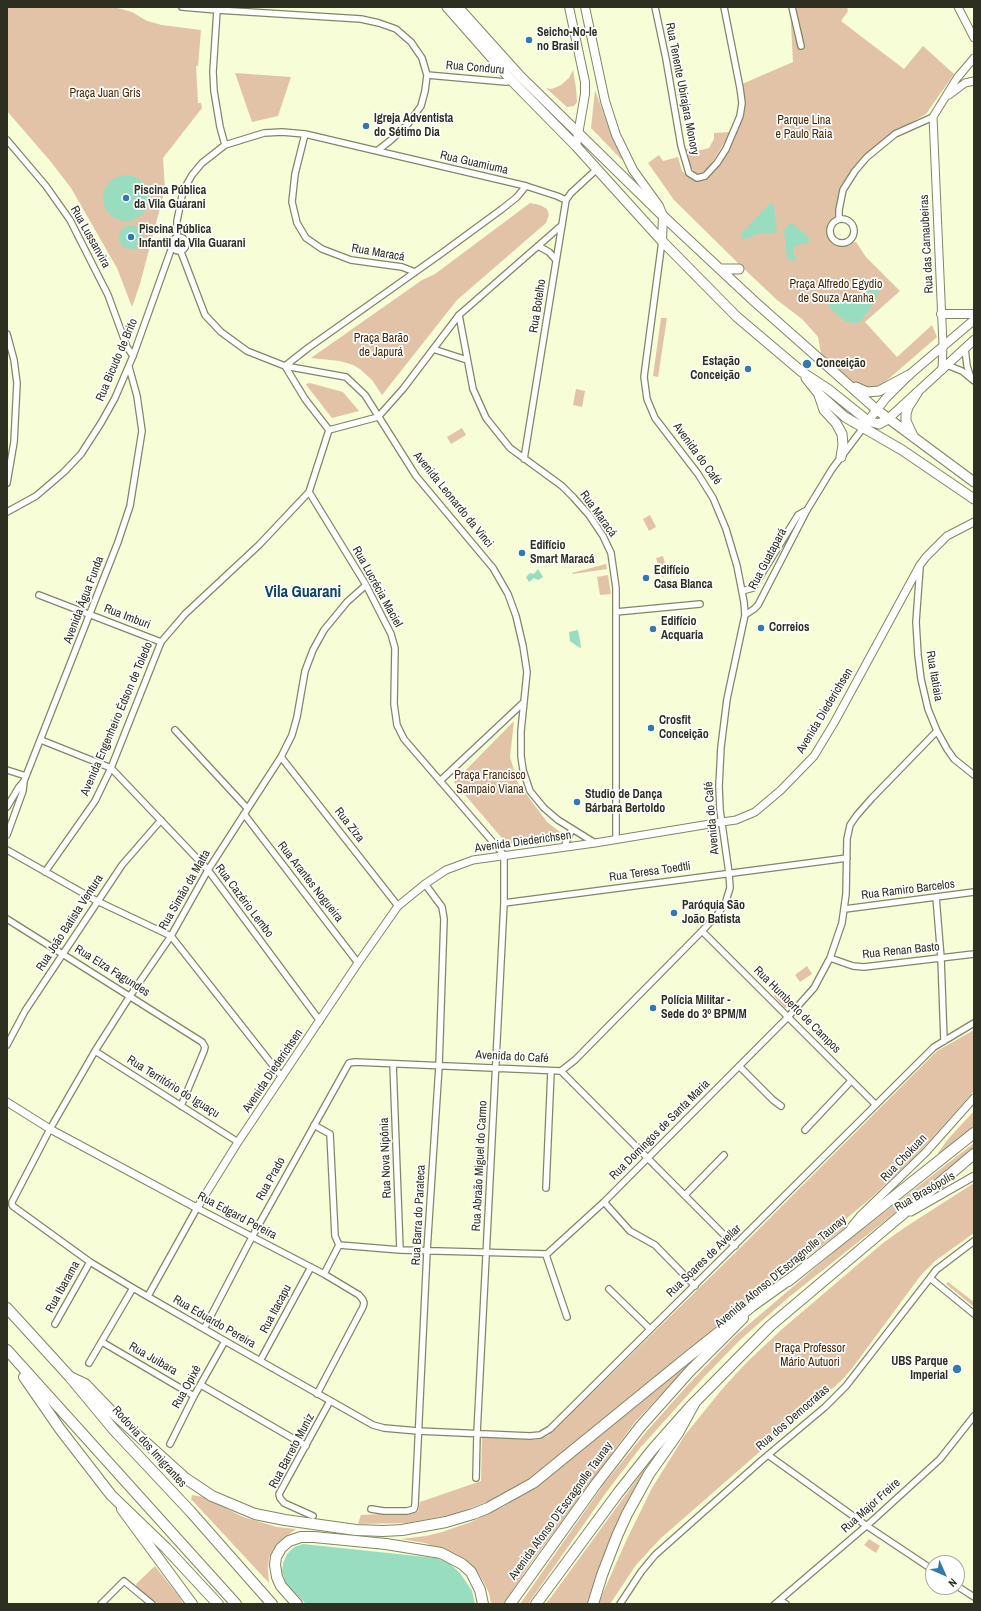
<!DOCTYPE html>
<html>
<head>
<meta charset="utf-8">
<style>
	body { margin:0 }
	#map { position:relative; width:981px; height:1611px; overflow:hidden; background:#f6fdd7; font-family:"Archivo Narrow",sans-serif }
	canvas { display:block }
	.frame { position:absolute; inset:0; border:8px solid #2d2f21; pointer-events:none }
	.north { position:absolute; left:925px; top:1555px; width:40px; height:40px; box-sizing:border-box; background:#fff; border:1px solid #abaca6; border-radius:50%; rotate:135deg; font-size:11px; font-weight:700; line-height:16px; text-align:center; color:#2d2f21 }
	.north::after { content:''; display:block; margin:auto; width:14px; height:18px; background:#327aae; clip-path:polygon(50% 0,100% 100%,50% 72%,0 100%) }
</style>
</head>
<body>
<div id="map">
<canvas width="981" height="1611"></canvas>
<div class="frame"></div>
<div class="north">N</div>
</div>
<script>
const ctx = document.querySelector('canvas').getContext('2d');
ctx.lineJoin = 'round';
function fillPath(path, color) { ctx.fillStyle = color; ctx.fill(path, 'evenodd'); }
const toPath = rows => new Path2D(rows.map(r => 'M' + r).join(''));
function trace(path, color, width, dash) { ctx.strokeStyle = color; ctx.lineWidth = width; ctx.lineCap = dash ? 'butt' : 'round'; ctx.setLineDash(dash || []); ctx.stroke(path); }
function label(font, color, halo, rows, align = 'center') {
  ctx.font = font + ' "Archivo Narrow",sans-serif'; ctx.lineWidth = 3.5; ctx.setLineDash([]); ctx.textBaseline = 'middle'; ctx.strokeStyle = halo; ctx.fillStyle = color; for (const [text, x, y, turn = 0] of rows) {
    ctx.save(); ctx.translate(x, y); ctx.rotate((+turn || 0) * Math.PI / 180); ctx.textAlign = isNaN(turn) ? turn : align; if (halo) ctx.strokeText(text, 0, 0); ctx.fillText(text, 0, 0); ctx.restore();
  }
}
const green = toPath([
	[7,7,114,7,132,12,147,21,162,25,201,30,198,66,196,66,198,103,201,103,202,108,163,158,165,189,140,284,132,307,117,268,71,188,51,162,7,111],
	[790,7,847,7,848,11,841,21,904,69,923,46,954,74,926,114,893,133,847,180,837,218,829,226,829,235,834,242,839,244,856,242,866,257,900,291,865,322,897,357,932,325,937,337,878,388,864,389,842,376,824,362,821,354,818,337,812,330,802,319,777,300,740,265,674,200,648,163,659,155,663,161,678,157,682,171,694,181,705,180,720,164,726,156,739,126,742,84,793,62],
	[573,70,576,88,577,102,574,106,567,107,546,88,552,89,561,85,569,78],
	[235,73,291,77,278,116,252,122],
	[595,90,612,136,623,161,591,128],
	[731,132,708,169,700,174,695,173,689,164,689,158,685,149,701,150,709,148,714,139,714,133],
	[530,203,540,205,547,209,549,215,546,223,457,300,382,395,372,380,360,369,353,365,340,361,311,358,422,280,435,274],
	[661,318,667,318,658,377,653,376],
	[310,383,343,392,359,411,332,418,307,386,306,384],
	[576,389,585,391,582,407,573,405],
	[462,428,466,435,451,444,447,437],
	[650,515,656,527,649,531,643,519],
	[663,556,668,575,662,577,656,558],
	[606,564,607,569,573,574,572,573],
	[608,575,611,594,600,595,597,577],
	[514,721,510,757,518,783,547,822,564,835,507,844,454,782],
	[807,966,812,974,800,982,795,975],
	[779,991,792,1004,788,1007,785,1008,774,996],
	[974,1030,974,1091,916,1156,871,1198,847,1218,846,1227,688,1349,552,1464,530,1480,502,1496,455,1514,407,1523,358,1524,361,1515,418,1512,420,1502,481,1481,482,1437,534,1440,540,1439,548,1436,738,1250,937,1051],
	[974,1111,974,1127,940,1155,938,1153,948,1139],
	[974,1143,974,1150,789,1297,740,1340,704,1377,640,1448,605,1494,528,1604,520,1604,604,1484,646,1432,686,1387,735,1336,841,1246],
	[974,1183,974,1233,935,1261,921,1275,853,1367,842,1380,661,1538,636,1565,610,1604,598,1604,626,1541,652,1488,685,1435,723,1388,746,1363,781,1330,883,1243,904,1228],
	[948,1282,974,1302,974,1307,946,1284],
	[686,1365,687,1367,635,1422,531,1563,503,1604,491,1604,489,1593,483,1581,477,1571,467,1563,447,1551,425,1543,401,1539,426,1536,442,1532,471,1522,503,1507,527,1492,554,1471],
	[646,1467,609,1541,587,1604,546,1604],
	[192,1495,204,1497,243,1517,277,1527,296,1529,280,1541,273,1550,269,1558,268,1569,269,1583,191,1499],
	[869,1539,880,1546,876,1553,864,1545],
	[155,1566,180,1598,183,1604,159,1604,137,1590,135,1587,137,1583]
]);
const water = toPath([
	'103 198a23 23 0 1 1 46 0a23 23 0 1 1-46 0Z',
	[771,202,774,207,777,232,772,234,761,233,742,240,741,234],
	[791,222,809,238,809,241,808,244,800,244,793,248,793,254,797,258,795,261,787,259,784,230],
	'119 237a12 12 0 1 1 24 0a12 12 0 1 1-24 0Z',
	[880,288,877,297,868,312,860,322,855,323,846,322,832,310,825,300,831,299,839,301,845,295,856,300,861,299,866,291],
	[538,569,543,577,538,580,534,578,529,582,526,577,530,573,534,574],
	[578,630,581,647,580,648,570,641,569,632],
	[303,1544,436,1558,449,1563,460,1573,472,1591,475,1604,306,1604,287,1585,282,1572,283,1563,287,1554,294,1547]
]);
const minor = toPath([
	[655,7,666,59,681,146,689,173,697,178,705,176,717,163,726,149,740,116,742,103,740,88,724,7],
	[792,7,801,46],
	[217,10,213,72,214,91,220,127,225,145],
	[427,75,506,82,514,81],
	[305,134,295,174,292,202,297,223,306,238,322,249,351,260,402,267,415,272],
	[7,140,46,186,70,220,108,295,127,347,133,356],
	[377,151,526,186,557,196,566,200],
	'830 231a12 12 0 1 1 24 0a12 12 0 1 1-24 0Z',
	[839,219,839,210,843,190,855,171,867,157,895,134,933,117],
	'172 244a7 7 0 1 1 14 0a7 7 0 1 1-14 0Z',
	[177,237,177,221,183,191,192,175,202,163,225,145,264,133,282,132,305,134,377,151,391,140,408,124,421,106,425,91,427,75,422,58,411,42,396,29,379,23,361,19,217,10,182,7],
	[538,246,549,252,556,260],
	[181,252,205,315,221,332,247,351,285,366,346,377,365,395,416,476,493,568,508,594,516,616,523,646,527,672,521,731,521,756,523,770,530,791,544,808,558,820,595,843],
	[459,315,473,389,486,418,510,448,562,486,573,497,589,515,603,536,611,553,616,588,616,840],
	[7,334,14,360,17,383,14,442,7,483],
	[965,348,967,366,971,378],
	[433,349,467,360],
	[947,365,962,371,974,381],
	[285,366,305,399,329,430,378,417,403,389,459,315,562,225],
	[285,366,308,348,442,253,502,209,517,197,526,186],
	[524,459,566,200,571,193,597,169],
	[309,492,366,585,391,634,395,648,394,704,397,725,404,739,504,855,504,903,477,1433,476,1478],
	[7,512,36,496,64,472,81,454,101,423,115,398,133,356,172,247],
	[920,567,916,622,918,655,921,679,928,709,937,731,947,749,954,759,974,775],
	[366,585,347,602,324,630,313,650,305,671,297,717,292,735,281,757,208,870,171,936,130,996,95,1051,50,1129,12,1202,12,1205,14,1207,90,1262,133,1288,225,1341,373,1425,384,1428,418,1431,530,1436,540,1435,550,1429,934,1047,974,1023],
	[742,591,753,588,798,515,807,510],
	[39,595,161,642],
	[616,612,700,604],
	[745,615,754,609,758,605,807,510,832,469,863,428],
	[175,730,247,808],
	[41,740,111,768,208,870,320,1021],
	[281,757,398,906],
	[7,770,26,776],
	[440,781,524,702],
	[7,807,19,787,24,781],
	[244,814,358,963],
	[7,835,23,791,24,781,118,542,130,506,142,431,137,396,129,367],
	[564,847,572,829],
	[7,850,97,901,171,936,282,1077],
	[45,872,95,801,111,768,161,642,185,614,259,545,309,492,329,430],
	[936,897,941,958,944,1041],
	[504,903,847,858],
	[845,909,974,892],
	[7,919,202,1042,205,1047,204,1051,181,1106],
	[702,931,876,1105],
	[830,958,853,966,864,967,974,954],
	[7,1045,25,1011,122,865,161,820],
	[95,1051,238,1142],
	[393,1064,400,1250],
	[739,1066,773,1100,781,1106],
	[561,1071,735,1246],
	[314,1125,330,1134,335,1236,339,1245,400,1250,547,1254,604,1202,788,1017,814,988,830,958,842,923,846,894,847,839,850,825,857,815,872,798,937,731],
	[805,1130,851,1081],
	[546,1188,551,1071],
	[685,1195,724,1155],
	[604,1202,630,1231,655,1245,695,1286],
	[546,1255,567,1317],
	[324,1274,339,1245],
	[930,1278,974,1314],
	[609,1289,650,1329],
	[148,1296,197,1208,324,1274,359,1295,363,1300,364,1303,363,1307,317,1394],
	[55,1324,90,1262],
	[204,1329,252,1237,349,1063,355,1062,561,1071,575,1060,702,931,717,915,725,904,730,888,729,873,720,810,719,786,721,747,727,699,745,615,744,602,737,566,726,529,713,498,698,474,655,418,647,399,644,377,645,369,662,241],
	[102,1342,194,1396],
	[260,1361,311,1267],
	[89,1363,133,1288],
	[201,1385,306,1446],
	[170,1444,194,1396,225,1341],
	[768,1455,867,1526,933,1570],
	[371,1509,384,1511,407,1511,414,1509,415,1505,427,1251,439,1066,444,919,442,907,425,884],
	[313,1516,284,1503,280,1498,279,1494,330,1401],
	[957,1586,974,1597],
	[780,1600,786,1604],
	[101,1604,124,1581,152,1604],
	[620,1604,641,1572,655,1555,762,1460,825,1407,846,1386,930,1278,936,1270,974,1241],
	[775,1604,872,1521,940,1459,974,1416]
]);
const tertiary = toPath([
	[958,7,974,38],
	[949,95,965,83,974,81],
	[942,370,943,345,933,117,957,78,974,58],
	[7,1102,50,1129,197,1208,238,1142,358,963,398,906,425,884,446,870,473,860,595,843,722,822,736,820,755,812,781,790,814,756,834,723,920,565,926,557,947,536,974,522],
	[911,1212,974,1176],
	[851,1227,861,1215,926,1152,974,1098]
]);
const secondary = toPath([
	[569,7,585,82,585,94,576,146],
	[585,7,605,101,616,135,633,170,659,206,663,216,662,241],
	[941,314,974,314],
	[888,419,974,340],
	[864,426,886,398,909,375,974,320]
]);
const primary = toPath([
	[447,7,513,82,576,146,662,241,737,317,802,372,828,389,868,421,879,424,888,419],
	[458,7,520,76,663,216,754,301,877,410,974,482],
	[720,269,739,269],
	[806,378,818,393,845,417,902,450,974,499],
	[856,387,867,392,879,391,909,375],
	[819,395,824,410,836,423,842,434,843,445,841,457],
	[913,436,906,421,906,414,908,407,917,393]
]);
const trunk = toPath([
	[788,1281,974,1133],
	[122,1509,192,1604],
	[297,1604,281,1586,277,1577,275,1565,276,1557,281,1548,289,1541,301,1537,314,1537,386,1544,441,1553,462,1564,471,1572,480,1590,483,1604],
	[510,1604,596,1484,640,1427,690,1371,743,1318],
	[536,1604,618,1493,652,1450,690,1407,770,1326,974,1154]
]);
const motorway = toPath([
	[7,1308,70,1377,114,1430,190,1511,272,1604],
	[7,1350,236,1604],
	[24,1377,60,1429,111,1495,166,1548,218,1604],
	[70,1377,85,1384,112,1412,185,1478,212,1496,255,1514,285,1520,356,1530,383,1531,402,1530,446,1522,473,1514,488,1508,533,1483,689,1356,752,1306,794,1276],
	[593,1604,602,1575,617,1536,627,1514,649,1474,678,1433,695,1402]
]);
const markers = [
	[529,40,4,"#327aae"],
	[366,126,4,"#327aae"],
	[126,198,4,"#327aae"],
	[131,237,4,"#327aae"],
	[807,364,5,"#327aae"],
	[748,369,4,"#327aae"],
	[522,553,4,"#327aae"],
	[646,578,4,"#327aae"],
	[761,628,4,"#327aae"],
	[653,629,4,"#327aae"],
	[651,728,4,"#327aae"],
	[577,802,4,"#327aae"],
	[674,913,4,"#327aae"],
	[653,1008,4,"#327aae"],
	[957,1369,5,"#327aae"]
];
const poiNames = [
	["Seicho-No-Ie",537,33],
	["no Brasil",537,47],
	["Igreja Adventista",374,119],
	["do Sétimo Dia",374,133],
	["Piscina Pública",134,191],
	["da Vila Guarani",134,205],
	["Piscina Pública",139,230],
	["Infantil da Vila Guarani",139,244],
	["Estação",740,362,"right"],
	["Conceição",740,376,"right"],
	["Conceição",816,364],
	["Edifício",530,546],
	["Smart Maracá",530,560],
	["Edifício",654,571],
	["Casa Blanca",654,585],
	["Edifício",661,622],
	["Acquaria",661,636],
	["Correios",769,628],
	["Crosfit",659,721],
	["Conceição",659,735],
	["Studio de Dança",585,795],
	["Bárbara Bertoldo",585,809],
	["Paróquia São",682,906],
	["João Batista",682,920],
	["Polícia Militar -",661,1001],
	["Sede do 3º BPM/M",661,1015],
	["UBS Parque",948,1362,"right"],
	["Imperial",948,1376,"right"]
];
const streetNames = [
	["Rua Conduru",475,68,5],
	["Rua Tenente Ubirajara Monory",682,89,79],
	["Rua Guamiuma",474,163,13],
	["Rua Lussanvira",90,237,61],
	["Rua das Carnaubeiras",927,244,-93],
	["Rua Maracá",378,253,10],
	["Rua Botelho",538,306,-81],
	["Rua Bicudo de Brito",117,360,-67],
	["Avenida do Café",697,454,54],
	["Avenida Leonardo da Vinci",453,500,51],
	["Rua Maracá",598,514,54],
	["Rua Guatapará",768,559,-62],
	["Rua Lucrécia Maciel",377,587,61],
	["Avenida Água Funda",84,600,-69],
	["Rua Imburi",127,617,21],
	["Rua Itatiaia",934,676,80],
	["Avenida Diederichsen",825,711,-59],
	["Avenida Engenheiro Édson de Toledo",117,719,-67],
	["Avenida do Café",712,818,-95],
	["Rua Ziza",349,825,52],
	["Avenida Diederichsen",523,842,-8],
	["Rua Teresa Toedtli",650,872,-8],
	["Rua Arantes Nogueira",310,882,52],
	["Rua Simão da Matta",185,890,-60],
	["Rua Ramiro Barcelos",908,890,-7],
	["Rua Cazério Lembo",244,901,53],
	["Rua João Batista Ventura",70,923,-57],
	["Rua Renan Basto",901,951,-6],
	["Rua Elza Fagundes",112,971,32],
	["Rua Humberto de Campos",797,1010,45],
	["Avenida do Café",512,1057,3],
	["Avenida Diederichsen",273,1071,-56],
	["Rua Território do Iguaçu",173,1087,32],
	["Rua Domingos de Santa Maria",660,1130,-45],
	["Rua Nova Nipônia",386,1158,-92],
	["Rua Chokuan",904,1158,-46],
	["Rua Abraão Miguel do Carmo",480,1166,-87],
	["Rua Prado",271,1179,-61],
	["Rua Brasópolis",925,1192,-30],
	["Rua Barra do Parateca",419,1215,-87],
	["Rua Edgard Pereira",237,1216,28],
	["Rua Soares de Avellar",704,1261,-44],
	["Avenida Afonso D'Escragnolle Taunay",781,1272,-40],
	["Rua Ibarama",63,1287,-61],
	["Rua Itacapu",276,1309,-62],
	["Rua Eduardo Pereira",214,1322,30],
	["Rua Juibara",153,1359,30],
	["Rua Opixê",187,1387,-61],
	["Rua dos Democratas",793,1418,-41],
	["Rodovia dos Imigrantes",149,1447,48],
	["Rua Barreto Muniz",292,1451,-62],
	["Rua Major Freire",871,1506,-42],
	["Avenida Afonso D'Escragnolle Taunay",561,1511,-54]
];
const parkNames = [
	["Praça Juan Gris",105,94],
	["Parque Lina",804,121],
	["e Paulo Raia",804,135],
	["Praça Alfredo Egydio",836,285],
	["de Souza Aranha",836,299],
	["Praça Barão",381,339],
	["de Japurá",381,353],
	["Praça Francisco",490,776],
	["Sampaio Viana",490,790],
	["Praça Professor",810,1349],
	["Mário Autuori",810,1363]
];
const districtNames = [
	["Vila Guarani",303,593]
];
fillPath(green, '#e3c3a7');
fillPath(water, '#99ddc1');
trace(minor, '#818765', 8);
trace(tertiary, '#818765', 9);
trace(secondary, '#818765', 10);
trace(primary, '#818765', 11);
trace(trunk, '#818765', 12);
trace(motorway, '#818765', 12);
trace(minor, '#fff', 5.5);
trace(tertiary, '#fff', 7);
trace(secondary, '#fff', 8);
trace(primary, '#fff', 9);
trace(trunk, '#fff', 10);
trace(motorway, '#fff', 10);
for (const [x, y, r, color] of markers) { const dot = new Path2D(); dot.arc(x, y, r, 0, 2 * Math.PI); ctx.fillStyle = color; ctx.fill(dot); trace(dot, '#fff', 1.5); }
label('bold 12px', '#2d2f21', '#fff', poiNames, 'left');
label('12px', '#2d2f21', '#fff', streetNames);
label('12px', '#472804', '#fff', parkNames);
label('bold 16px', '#0f4266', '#fff', districtNames);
</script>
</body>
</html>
